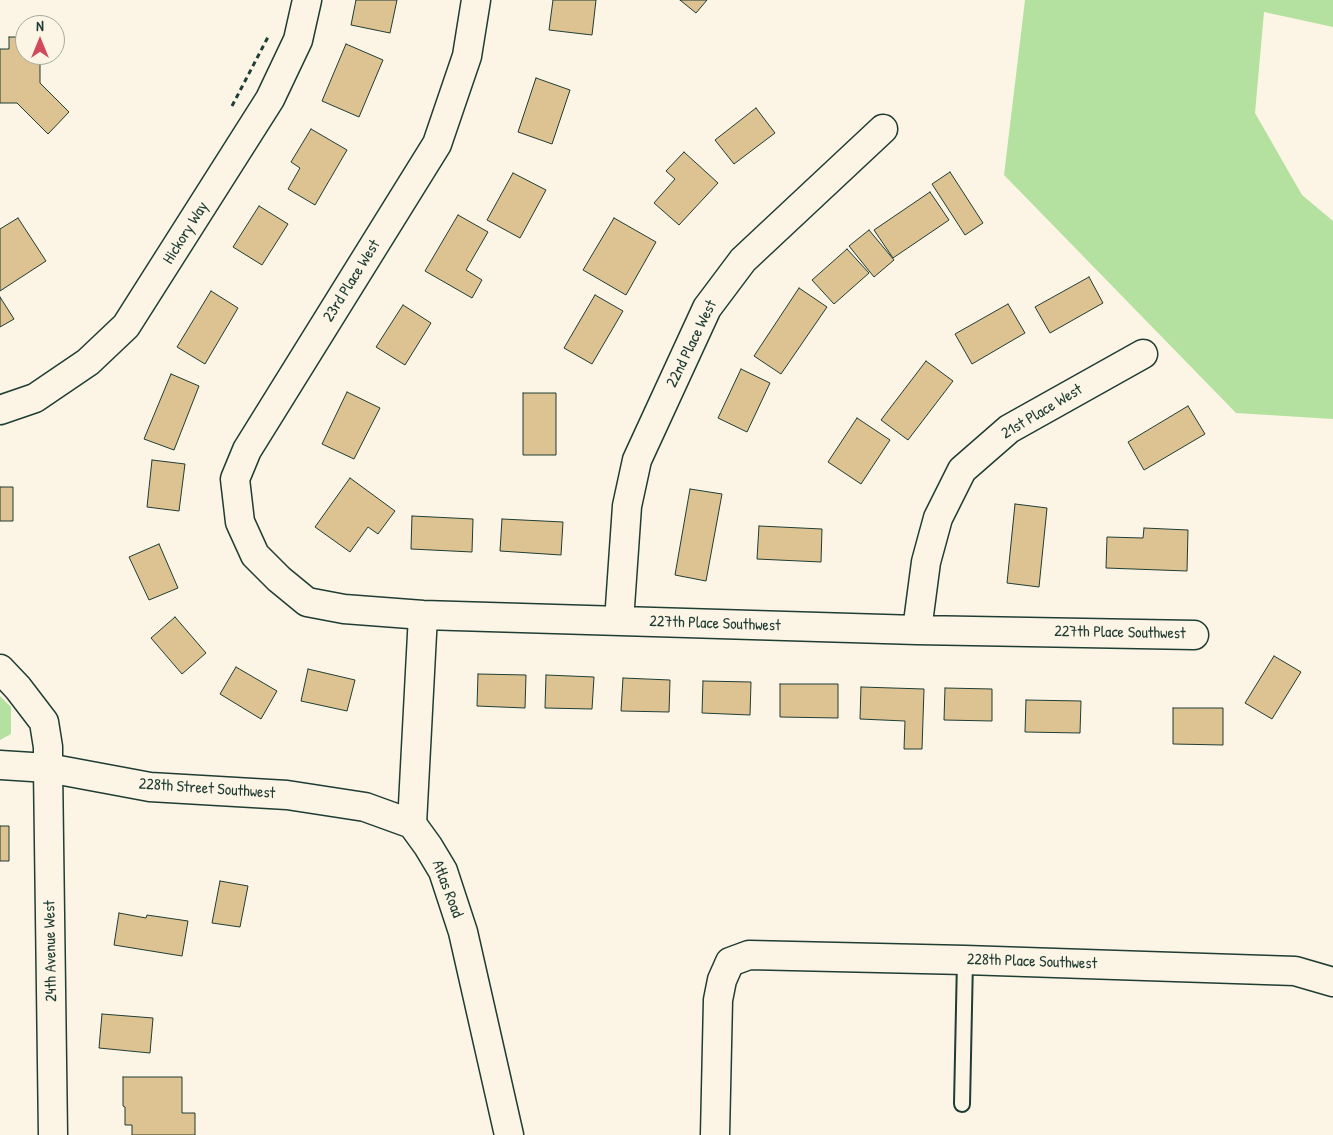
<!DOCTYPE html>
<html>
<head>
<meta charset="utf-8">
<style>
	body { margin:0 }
	#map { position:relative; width:1333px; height:1135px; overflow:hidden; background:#fcf5e5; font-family:"Patrick Hand",sans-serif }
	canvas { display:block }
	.north { position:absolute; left:15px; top:15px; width:50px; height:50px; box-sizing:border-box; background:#fcf5e5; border:1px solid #a4ab9e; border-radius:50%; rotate:0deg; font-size:14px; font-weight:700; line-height:20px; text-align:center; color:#1f3d34 }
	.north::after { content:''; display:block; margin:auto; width:18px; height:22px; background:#d1495b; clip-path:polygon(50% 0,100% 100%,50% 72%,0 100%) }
</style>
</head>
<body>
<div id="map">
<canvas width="1333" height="1135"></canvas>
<div class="north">N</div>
</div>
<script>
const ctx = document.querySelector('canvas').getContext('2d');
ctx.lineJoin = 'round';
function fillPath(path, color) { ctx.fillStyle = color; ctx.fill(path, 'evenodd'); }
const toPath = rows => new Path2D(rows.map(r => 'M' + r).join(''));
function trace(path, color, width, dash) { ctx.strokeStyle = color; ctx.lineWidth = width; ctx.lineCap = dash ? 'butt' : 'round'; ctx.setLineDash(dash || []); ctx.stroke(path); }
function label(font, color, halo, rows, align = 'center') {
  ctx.font = font + ' "Patrick Hand",sans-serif'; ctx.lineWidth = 4; ctx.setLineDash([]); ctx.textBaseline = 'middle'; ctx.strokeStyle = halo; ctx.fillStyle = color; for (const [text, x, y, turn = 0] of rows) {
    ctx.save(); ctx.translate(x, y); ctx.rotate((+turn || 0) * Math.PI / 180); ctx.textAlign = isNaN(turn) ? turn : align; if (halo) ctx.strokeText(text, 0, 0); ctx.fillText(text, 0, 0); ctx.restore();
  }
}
const green = toPath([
	[1025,0,1333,0,1333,27,1264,12,1255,113,1302,195,1333,221,1333,419,1236,413,1004,175],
	[0,696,11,707,11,734,0,740]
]);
const building = toPath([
	[356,0,397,0,390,33,351,25,356,0],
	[553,0,596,0,592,35,549,30,553,0],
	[680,0,707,0,696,13,680,0],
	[9,37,25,37,25,55,40,55,40,83,69,112,48,134,17,103,0,103,0,49,9,49,9,37],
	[346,44,383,60,359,117,322,101,346,44],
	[536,78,570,90,552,144,518,132,536,78],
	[756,108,775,133,734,164,715,140,756,108],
	[311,129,347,150,315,205,288,189,300,168,291,162,311,129],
	[684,152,718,183,679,225,654,203,675,179,666,171,684,152],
	[950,172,983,223,965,235,932,184,950,172],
	[513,173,546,190,520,238,487,220,513,173],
	[930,192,949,220,893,258,874,230,930,192],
	[259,206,288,224,262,265,233,247,259,206],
	[458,215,488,232,466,270,482,280,472,298,425,271,458,215],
	[18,218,46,261,0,291,0,229,18,218],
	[614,218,656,242,626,295,583,270,614,218],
	[869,230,894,260,874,277,849,246,869,230],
	[847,249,869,273,834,304,812,280,847,249],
	[1089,277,1103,303,1050,333,1035,307,1089,277],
	[799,288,827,307,781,374,754,356,799,288],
	[211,291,238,308,205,364,177,347,211,291],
	[595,295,623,311,592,364,564,348,595,295],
	[0,297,14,319,0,327,0,297],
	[1008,304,1025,333,972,364,955,334,1008,304],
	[403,305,431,323,405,365,376,347,403,305],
	[926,361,953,381,908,440,881,420,926,361],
	[741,369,770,383,747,432,718,418,741,369],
	[171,374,199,386,174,450,144,439,171,374],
	[347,392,380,408,354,459,322,444,347,392],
	[523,393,556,393,556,455,523,455,523,393],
	[1188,406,1205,434,1144,470,1128,442,1188,406],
	[857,418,890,440,861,484,828,462,857,418],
	[152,460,185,464,179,511,147,507,152,460],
	[350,478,395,511,378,534,368,527,350,552,315,527,350,478],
	[0,487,13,487,13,521,0,521,0,487],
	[690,489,722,494,706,581,675,575,690,489],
	[1015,504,1047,508,1039,587,1007,583,1015,504],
	[412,516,473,519,472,552,411,549,412,516],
	[502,519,563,522,561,555,500,551,502,519],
	[759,526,822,529,821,562,757,559,759,526],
	[1144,528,1188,530,1187,571,1106,568,1107,537,1143,538,1144,528],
	[159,544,178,588,149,600,129,557,159,544],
	[175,617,206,653,182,674,151,638,175,617],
	[1274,656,1301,672,1272,719,1245,703,1274,656],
	[236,667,277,691,261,719,220,694,236,667],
	[308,669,355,680,347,711,301,701,308,669],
	[478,674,526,675,525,708,477,706,478,674],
	[546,675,594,677,592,709,545,708,546,675],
	[623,678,670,680,669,712,621,711,623,678],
	[703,681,751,682,750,715,702,713,703,681],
	[780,684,838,684,838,718,780,717,780,684],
	[861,687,924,689,922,749,904,749,905,721,860,719,861,687],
	[945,688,992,689,992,721,944,720,945,688],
	[1026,700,1081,701,1080,733,1025,732,1026,700],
	[1173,708,1223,708,1223,745,1173,744,1173,708],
	[0,826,9,826,9,861,0,861,0,826],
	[220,881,248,886,240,927,212,923,220,881],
	[119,913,146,918,147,915,188,921,182,956,114,945,119,913],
	[102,1014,153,1018,150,1053,99,1048,102,1014],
	[123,1077,182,1077,182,1113,195,1113,195,1135,132,1135,132,1125,125,1125,125,1107,123,1106,123,1077]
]);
const path = toPath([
	[232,106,268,37]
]);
const service = toPath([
	[962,1104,965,960]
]);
const minor = toPath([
	[476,0,467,56,437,144,247,450,235,479,240,522,255,555,279,579,307,602,344,609,423,615,917,630,1194,635],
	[0,410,35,398,88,362,126,326,270,99,298,40,307,0],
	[619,621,627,506,637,460,707,308,743,260,883,129],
	[917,630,926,562,938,518,962,470,1009,429,1143,354],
	[48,768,53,1135],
	[412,824,423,615],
	[715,1135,718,1000,722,980,730,962,749,955,965,960,1295,971,1333,982]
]);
const tertiary = toPath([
	[0,669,18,688,44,722,48,747,48,768]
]);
const secondary = toPath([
	[0,765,48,768,150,787,287,795,365,807,412,824,428,846,443,871,463,932,509,1135]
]);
const streetNames = [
	["Hickory Way",186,233,-58],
	["23rd Place West",352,281,-58],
	["22nd Place West",692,344,-64],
	["21st Place West",1042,412,-31],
	["227th Place Southwest",715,624,2],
	["227th Place Southwest",1120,633,1],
	["228th Street Southwest",207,789,4],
	["Atlas Road",447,889,69],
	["24th Avenue West",51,951,-91],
	["228th Place Southwest",1032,962,2]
];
fillPath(green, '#b4e1a0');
fillPath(building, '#ddc292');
trace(building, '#1f3d34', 1);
trace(service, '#1f3d34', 18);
trace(minor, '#1f3d34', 31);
trace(tertiary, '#1f3d34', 31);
trace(secondary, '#1f3d34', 31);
trace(path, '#1f3d34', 3, [5, 4]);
trace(service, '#fcf5e5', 14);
trace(minor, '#fcf5e5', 28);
trace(tertiary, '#fcf5e5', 28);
trace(secondary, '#fcf5e5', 28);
label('16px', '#1f3d34', '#fcf5e5', streetNames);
</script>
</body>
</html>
